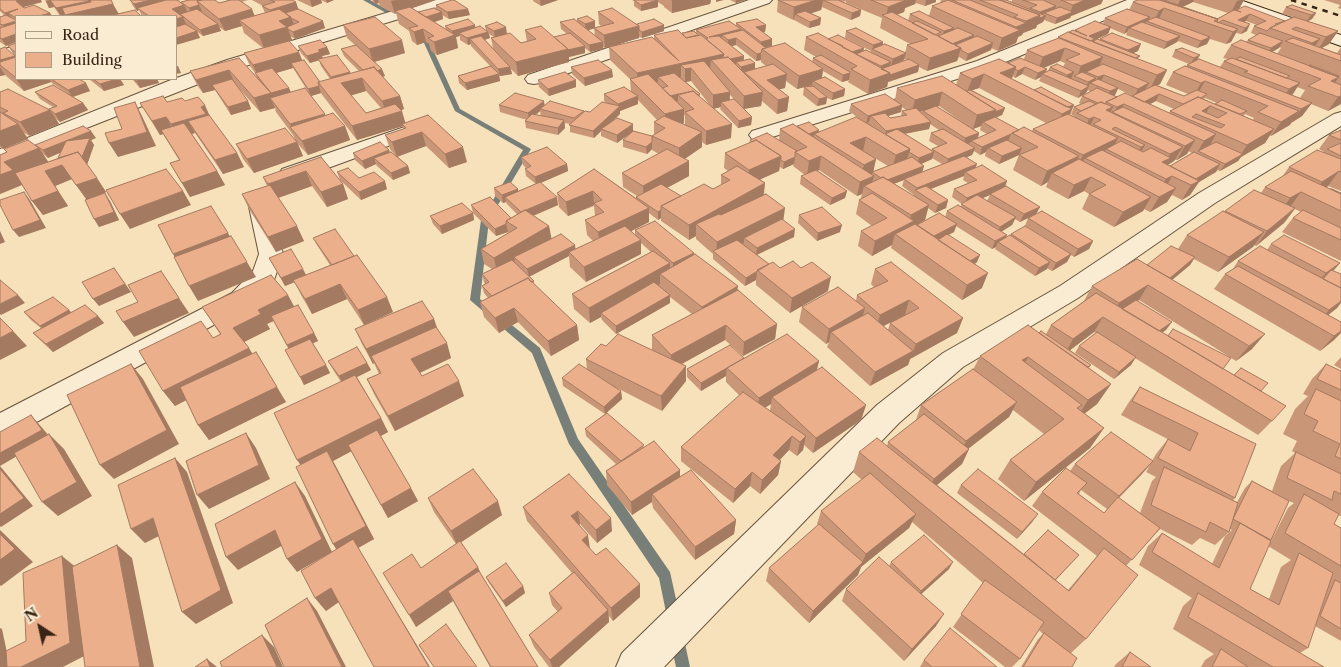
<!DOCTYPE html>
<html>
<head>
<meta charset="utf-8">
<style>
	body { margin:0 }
	#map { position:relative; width:1341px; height:667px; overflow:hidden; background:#f6e1ba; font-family:"Libre Caslon Text",serif }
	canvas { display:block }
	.legend { position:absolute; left:15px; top:15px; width:162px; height:65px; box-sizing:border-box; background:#f9ecd2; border:1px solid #ac9c86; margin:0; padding:6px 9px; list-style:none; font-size:15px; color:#392415 }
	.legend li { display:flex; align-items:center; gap:10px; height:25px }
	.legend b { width:25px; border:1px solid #ac9c86 }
	.north { position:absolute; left:15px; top:602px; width:50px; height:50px; -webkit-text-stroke:4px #f9ecd2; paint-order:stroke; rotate:325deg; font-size:14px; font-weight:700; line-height:20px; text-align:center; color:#392415 }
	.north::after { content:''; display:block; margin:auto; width:18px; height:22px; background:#392415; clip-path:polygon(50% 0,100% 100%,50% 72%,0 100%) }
</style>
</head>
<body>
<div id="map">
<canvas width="1341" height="667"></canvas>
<ul class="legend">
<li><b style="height:6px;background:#f9ecd2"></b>Road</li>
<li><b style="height:14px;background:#ebaf8b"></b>Building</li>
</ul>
<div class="north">N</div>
</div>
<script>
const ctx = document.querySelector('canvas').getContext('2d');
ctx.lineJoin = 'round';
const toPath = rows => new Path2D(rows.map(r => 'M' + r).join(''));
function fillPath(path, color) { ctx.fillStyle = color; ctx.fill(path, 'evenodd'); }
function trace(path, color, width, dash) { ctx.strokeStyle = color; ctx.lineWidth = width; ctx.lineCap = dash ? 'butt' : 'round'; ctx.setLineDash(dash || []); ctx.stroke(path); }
const stream = toPath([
	[363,0,370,0,402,18,397,19,363,0],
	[420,31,425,32,460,109,531,149,489,220,480,299,540,348,578,439,670,572,680,617,678,622,673,624,668,622,659,578,569,444,532,353,470,300,481,220,523,150,455,111,419,32,420,31],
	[677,632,682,634,684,639,690,667,676,667,670,639,672,634,677,632]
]);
const minor = toPath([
	[430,0,454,0,451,3,239,68,0,162,0,149,171,80,227,60,430,0],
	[749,0,772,0,769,3,540,83,534,84,528,83,525,79,528,75,749,0],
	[1127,0,1148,0,1145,3,989,69,766,139,759,141,752,139,749,135,752,131,977,61,1127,0],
	[16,46,16,56,0,61,0,50,16,46],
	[1341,112,1341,126,1215,203,1078,298,963,367,899,423,664,667,616,667,622,653,877,405,943,353,1060,286,1199,193,1334,114,1341,112],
	[422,121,429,123,432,127,429,131,298,179,290,181,282,179,279,174,282,169,422,121],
	[259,195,267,197,270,202,283,254,274,280,250,305,11,436,0,439,0,413,232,293,253,271,259,254,248,202,251,197,259,195]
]);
const secondary = toPath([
	[1217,0,1240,0,1341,35,1341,46,1220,3,1217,0]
]);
const rail = toPath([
	[1291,0,1341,16]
]);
const wall = toPath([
	[0,0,42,2,23,7,24,8,50,13,52,16,16,16,16,42,6,46,0,42,0,17,4,15,0,11],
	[45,0,111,0,118,14,141,16,60,16,54,7,49,8],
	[130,0,178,1,181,3,189,0,219,3,227,1,226,0,248,0,242,2,255,16,265,13,262,6,263,6,252,0,292,0,298,9,325,28,295,39,290,36,292,40,275,45,302,60,320,82,330,79,321,66,319,60,310,63,301,53,298,46,327,47,330,54,322,56,323,58,350,72,350,74,359,71,344,56,341,49,355,45,347,38,343,25,405,53,375,62,385,76,382,77,400,96,404,109,401,110,405,123,428,115,467,162,449,168,426,146,397,156,408,166,410,173,393,180,377,166,376,164,365,169,355,160,353,153,389,150,390,152,396,156,390,149,385,135,403,129,403,126,357,140,323,96,321,93,311,96,293,68,276,73,289,88,290,92,326,116,345,126,350,140,308,155,298,144,303,156,254,173,243,159,236,144,295,139,293,135,276,112,275,108,260,112,235,84,248,101,251,109,231,115,215,90,203,93,197,85,190,71,239,58,257,78,255,73,250,66,244,53,263,48,244,33,242,26,225,31,219,27,221,31,203,36,197,32,200,38,176,16,142,16,139,10,137,11,133,6],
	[366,91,381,108,366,113,351,95],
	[297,0,334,0,327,3,321,0,322,3,312,7],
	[372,0,436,0,412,8,418,12,436,9,436,5,470,15,449,19,442,15,443,19,434,22,446,29,445,26,476,28,486,30,485,26,507,34,521,43,527,42,525,30,554,37,567,34,561,29,560,22,577,21,577,19,595,21,595,28,588,30,595,36,594,28,601,26,599,24,598,12,637,24,664,31,642,38,639,37,639,38,605,48,603,47,603,49,590,52,585,48,585,53,569,57,569,62,518,76,511,69,512,74,500,76,499,76,500,81,467,90,459,83,458,76,490,66,471,46,471,44,468,45,460,40,460,36,456,37,458,48,437,55,431,51,429,44,426,42,417,45,412,41,409,31,399,24,396,13,395,14,380,6,379,3,375,4],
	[489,34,494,37,491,38,493,48,485,40,490,38],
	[533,0,558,0,541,6,533,1],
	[632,0,711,0,710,4,672,13,664,7,664,6,658,2,658,7,641,11,634,6,634,1],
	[730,0,745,0,736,3],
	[778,0,936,0,936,2,925,6,916,3,915,4,905,8,904,12,897,15,908,21,910,14,929,16,932,6,940,3,941,0,1006,0,1012,2,1012,0,1103,0,1101,4,1071,16,1070,18,1055,24,1044,20,1043,22,1037,25,1036,28,1023,33,1022,35,1018,37,1016,43,998,51,991,48,991,50,966,61,959,57,957,61,927,71,919,67,918,72,888,82,887,87,868,94,848,82,849,80,842,82,823,71,822,78,845,89,844,96,832,100,827,98,826,104,817,106,803,95,804,87,812,85,797,89,786,81,785,88,779,89,789,97,787,111,777,114,762,101,761,106,744,109,752,117,751,125,738,128,720,109,721,107,714,108,731,138,706,145,702,142,702,147,684,159,689,161,689,176,667,188,681,196,713,189,721,185,721,175,728,171,724,168,725,153,749,143,750,140,779,140,780,129,797,126,819,132,865,123,849,111,851,104,895,100,897,88,956,85,960,73,1024,59,1027,50,1058,38,1058,37,1074,31,1075,30,1103,24,1105,18,1129,10,1133,2,1137,0,1244,0,1239,9,1284,21,1293,17,1282,14,1286,7,1316,13,1312,19,1308,21,1338,31,1329,44,1322,48,1337,53,1341,47,1341,104,1328,111,1311,104,1302,116,1271,136,1270,135,1265,143,1241,157,1238,161,1220,171,1217,170,1216,172,1199,182,1190,195,1182,200,1172,195,1167,202,1150,212,1144,209,1143,211,1114,227,1082,209,1089,194,1084,191,1068,199,1046,187,1048,182,1041,186,1013,170,1019,155,1020,155,1020,154,1019,155,999,164,985,156,986,152,980,155,974,151,972,155,967,157,976,168,1007,181,1005,186,1040,207,1036,214,1093,241,1089,249,1074,257,1071,255,1067,262,1052,271,1047,268,1047,269,1035,276,995,249,996,247,992,249,956,226,954,232,948,235,977,262,975,264,982,288,962,300,891,248,892,245,872,256,858,246,861,231,872,226,856,214,859,200,861,198,862,194,857,196,819,170,818,171,847,191,845,198,830,205,800,184,801,176,805,175,793,166,794,164,783,169,780,167,779,171,760,179,765,183,764,196,784,221,794,237,757,255,769,264,780,268,828,291,790,313,756,285,756,280,745,286,713,259,713,254,696,239,696,236,689,240,661,221,661,218,658,220,649,213,649,222,631,231,635,235,635,230,694,253,694,255,777,324,775,339,743,356,725,340,681,364,686,366,686,381,662,411,613,386,621,391,622,399,605,414,644,447,736,520,734,534,695,560,653,508,652,502,632,515,607,485,606,471,616,464,586,436,585,429,605,414,563,386,562,378,587,370,586,359,606,346,652,350,652,335,692,314,670,297,670,303,616,334,602,320,601,317,590,323,574,309,572,294,651,252,641,243,641,254,586,282,570,267,569,256,529,276,534,281,534,284,577,325,579,340,551,356,518,322,499,333,484,317,480,302,488,298,484,293,482,286,485,284,484,282,482,274,492,269,484,264,481,249,508,233,508,232,496,236,473,213,471,205,511,218,517,214,507,204,506,202,503,203,495,196,494,188,518,189,518,191,536,184,526,176,525,169,526,168,523,165,521,157,567,164,568,171,540,183,558,205,533,216,549,226,551,239,575,245,575,249,593,241,587,235,585,220,595,216,594,206,568,216,559,207,557,193,594,169,636,198,636,197,637,196,623,187,622,173,659,154,652,150,652,149,647,154,623,147,623,140,627,136,617,143,601,136,601,131,594,138,570,132,570,124,565,123,565,128,558,135,526,128,525,121,527,120,500,112,499,105,544,105,584,111,584,112,590,112,607,103,604,101,604,94,631,92,630,79,610,60,609,47,654,39,654,35,696,33,696,30,736,26,736,23,766,25,765,32,763,32,772,39,772,46,765,48,812,62,813,58,816,57,804,50,806,37,828,39,864,51,871,52,871,51,845,38,846,31,883,42,883,45,905,53,907,45,910,44,880,28,882,18,846,3,846,1,843,2,861,10,860,16,851,20,822,7,821,10,811,13,821,18,820,25,809,28,794,20,794,19,793,20,777,12],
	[1193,2,1228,13,1217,19,1182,7],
	[1246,21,1257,25,1254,26,1251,33,1256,35,1248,40,1246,42,1231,45,1223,58,1228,59,1224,61,1220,67,1197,60,1182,48,1175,50,1172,57,1189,64,1186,66,1173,72,1166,85,1188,94,1184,96,1157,85,1160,84,1167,70,1138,59,1140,56,1133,53,1138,51,1100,39,1099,40,1094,41,1095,40,1108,34,1110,28,1124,34,1127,32,1126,35,1164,49,1177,42,1178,41,1197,48,1207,44,1210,39,1226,44,1231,42,1236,33,1241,34,1247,31,1244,22],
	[736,45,756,61,761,60,761,62,766,66,755,69,755,63,744,60,744,56,731,46],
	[1280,47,1281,48,1277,54,1272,52],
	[904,59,907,60,893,65,904,60],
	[1060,61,1065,63,1063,67,1050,67,1048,71,1045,73,1047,69,1044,68],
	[1022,74,1035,80,1041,77,1039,81,1078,98,1086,93,1088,90,1091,92,1082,96,1079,103,1081,104,1074,107,1071,114,1075,117,1070,115,1074,105,1034,90,1012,79,1013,76,1015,78],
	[691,81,709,104,700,97,700,94,686,82],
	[1297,87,1305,90,1300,98,1292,95],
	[979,88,1046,123,1033,129,1032,131,1019,130,996,118,1002,115,1005,108,972,90],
	[1118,89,1133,96,1117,97,1114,95,1115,95],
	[730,95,734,99,730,100],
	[1205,98,1217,103,1215,104,1204,99],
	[638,100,657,120,654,122,654,135,652,136,633,131,611,122,620,114,620,111,638,104],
	[1156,101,1174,109,1170,111,1169,113,1150,104],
	[939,106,966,125,937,107],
	[902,107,906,110,902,111,901,116,890,118,888,116,901,112],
	[540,111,541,116,536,115],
	[1245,114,1254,118,1253,120,1244,116],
	[684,115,685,116,685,125,682,124,684,123],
	[930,124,939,130,931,133,929,141,938,146,932,149,931,150,905,134,929,129],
	[981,126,980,130,987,134,978,138,979,133,973,129],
	[863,151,888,166,873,172,876,159],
	[1188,151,1192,153,1170,166,1168,165,1174,161,1175,160,1177,160,1187,154],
	[932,158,942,164,922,172,924,166,921,164,932,159],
	[964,176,963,180,968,183,954,189,952,197,962,204,961,206,947,211,945,217,917,225,925,220,928,208,935,213,946,208,948,200,931,189],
	[904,180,902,186,914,195,913,196,894,184],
	[990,195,987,201,982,198],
	[1028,218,1025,226,1050,241,1011,234,1010,236,1006,237,1007,235,1001,232,1012,225,1015,219,1020,222],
	[1324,0,1341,0,1341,9,1338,8,1340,5],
	[16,43,16,79,79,79,90,91,73,97,83,103,88,110,60,122,56,119,59,124,30,136,24,133,28,139,3,149,0,147,0,92,48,109,53,107,40,99,35,92,67,93,52,83,51,82,24,91,5,75,0,76,0,49,16,58,8,46],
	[571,67,613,77,585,86,572,74],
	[89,79,120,79,124,85,104,91],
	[132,79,157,79,159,83,140,88],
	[538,80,576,87,549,96,539,87],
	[185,101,209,115,237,153,244,167,223,174,195,133,192,134,217,171,225,185,190,197,170,163,179,160,163,134,160,135,140,103,167,102],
	[1341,130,1341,191,1328,186,1326,187,1341,193,1341,261,1282,232,1293,218,1301,212,1295,209,1284,223,1256,246,1254,245,1218,272,1194,259,1190,265,1172,280,1252,349,1236,361,1139,300,1138,301,1166,330,1162,332,1261,391,1272,421,1258,435,1135,358,1131,365,1114,379,1075,353,1079,346,1096,333,1094,332,1070,350,1091,365,1089,368,1111,384,1097,404,1084,414,1104,428,1090,448,1024,501,998,479,1010,460,1044,434,1013,410,1009,417,968,449,969,449,962,464,937,485,1024,554,1079,555,1056,580,1068,590,1097,556,1032,506,1042,492,1070,471,1075,464,1152,461,1156,454,1168,439,1185,448,1121,415,1129,402,1140,387,1256,444,1235,498,1233,500,1237,502,1245,488,1252,481,1272,491,1281,466,1295,453,1292,451,1297,441,1283,434,1295,409,1308,396,1303,394,1312,379,1326,364,1341,371,1341,516,1338,515,1334,524,1341,528,1341,641,1315,626,1308,648,1300,653,1324,667,1201,667,1205,660,1214,654,1173,629,1183,606,1192,598,1139,565,1148,546,1162,533,1212,564,1225,536,1232,530,1230,529,1229,532,1215,545,1200,538,1192,545,1160,529,1126,566,1086,639,1071,653,1072,667,1021,667,1038,639,1043,634,1039,630,1020,659,1012,667,1005,667,953,627,983,583,912,522,909,528,861,567,858,575,809,623,766,581,769,568,818,525,817,524,821,511,862,480,853,472,859,452,887,446,888,442,916,420,921,405,973,370,980,356,1039,333,1046,334,1051,325,1084,301,1092,286,1147,265,1178,249,1187,235,1225,211,1261,193,1265,187,1282,177,1289,167,1324,152,1319,149,1329,135],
	[1150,465,1146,472,1156,477,1152,481,1140,513,1119,498,1141,475],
	[1081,490,1107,509,1104,513,1079,494],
	[1289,501,1294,503,1288,508,1269,545],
	[1268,546,1291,560,1281,567,1269,599,1250,589],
	[96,138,91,140,94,145,87,164,106,192,100,195,110,201,119,220,99,227,86,199,72,179,55,186,68,206,43,215,32,201,22,185,0,194,0,155,6,152,4,149,36,146],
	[61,152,58,158,48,162,43,154,48,158],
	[321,157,343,184,348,199,327,207,312,186,278,198,304,241,276,252,249,209,242,194,267,186,263,177],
	[337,172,359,178,387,189,361,200,340,180],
	[473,213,474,220,442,234,433,224,430,216],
	[799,215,840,232,817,241,798,223],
	[313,238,393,312,364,325,347,299,312,314,301,295,295,282,285,286,269,258,306,275,330,265,317,245],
	[1271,244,1340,263,1333,271,1337,308,1328,315,1341,322,1334,340,1320,351,1214,289,1225,274,1233,269,1238,261,1267,250],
	[875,269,963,318,957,333,910,359,908,365,870,386,827,347,829,342,826,344,799,322,802,307,856,301,857,295,874,287,871,284],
	[905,315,890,323,888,330,883,326],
	[202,307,294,307,314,333,318,341,313,343,330,373,304,385,288,348,274,321,267,324,270,329,244,342,286,402,209,440,198,425,186,400,175,406,163,391,213,338,220,334],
	[69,310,71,312,98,316,104,323,53,352,40,340,33,333,41,328,31,320,24,312],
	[434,319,438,331,451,358,420,373,422,376,464,396,395,431,374,394,367,379,379,374,374,363,373,364,362,344,355,329],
	[1341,357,1341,369,1334,365],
	[744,358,819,361,817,370,866,405,861,420,813,453,804,445,803,450,797,456,789,450,780,460,781,461,778,475,760,494,750,486,733,503,681,461,681,447,740,396,726,382,726,376,701,391,687,377,687,369],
	[771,404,770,411,765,407],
	[328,361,367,363,371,370,357,377,381,418,388,432,381,436,418,501,388,518,351,451,333,461,374,539,358,548,430,667,374,667,339,602,326,611,315,598,336,549,300,465,341,382,332,368],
	[569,474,612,531,597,543,580,524,579,525,590,549,596,555,640,584,640,597,613,621,609,616,609,622,559,667,549,667,534,647,529,635,558,612,552,605,549,593,572,573,527,521,523,507],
	[961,485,1033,521,1017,539,957,493],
	[428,498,502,515,461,542,538,667,490,667,453,601,416,627,421,568,456,544,434,512],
	[891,562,949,569,921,594,936,626,904,661,842,601,846,589,889,566],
	[486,577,523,586,525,593,506,607,489,583],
	[1130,652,1151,667,1114,667,1116,664],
	[924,660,997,667,920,667]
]);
const shadedWall = toPath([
	[21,0,41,0,42,2,20,8,16,1],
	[50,0,54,7,49,8,46,1],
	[86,0,106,0,113,4,120,16,61,16,56,8],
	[151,0,181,0,140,10,137,8,139,10,137,11,134,4],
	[310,0,321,0,322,3,312,7],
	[326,0,334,0,327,3],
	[374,0,378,0,379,3,375,4],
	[396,0,436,0,398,13,395,11,396,13,395,14,391,1],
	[540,0,558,0,541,6],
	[658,0,658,7,641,11,641,5],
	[671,0,711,0,710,4,672,13,672,1],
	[716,0,724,0,716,2],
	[736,0,745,0,736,3],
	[814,0,825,0,823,0,821,10,801,17,795,14,794,19,793,20,794,7],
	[907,0,916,0,915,4,905,8,904,12,888,18,886,17,888,7],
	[926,0,936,0,936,2,925,6],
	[1085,0,1103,0,1101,4,1071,16,1070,18,1055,24,1057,18,1070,13,1073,5],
	[1180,0,1194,0,1193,2,1176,10],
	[1240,0,1244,0,1239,9,1236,10,1236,11,1230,14,1237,1],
	[296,2,300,14,291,17,296,30,288,29,292,40,264,48,259,35,275,23,270,10],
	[184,5,190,18,183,18,189,29,176,33,176,16,172,9],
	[199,5,202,11,192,14,189,8],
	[1056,6,1054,12,1044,13,1042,17,1046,16,1043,22,1037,25,1036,28,1023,33,1022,35,1018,37,1016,43,998,51,1002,38,1014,33,1016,27,1025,23,1026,21,1039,16,1040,12],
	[1164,8,1158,21,1153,23,1159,11],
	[18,9,8,13,12,19,9,20,5,13],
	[252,9,257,22,239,20,242,26,225,31,219,19],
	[468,9,470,15,449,19,447,12],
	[861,10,860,16,851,20,852,13],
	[442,12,443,19,426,25,424,18],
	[50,13,52,16,39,16],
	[1316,13,1312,19,1306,22,1311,15],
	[1250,14,1246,21,1238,25,1238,20],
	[1150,17,1148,22,1146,21,1145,25,1129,28,1127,32,1124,34,1127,27],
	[821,18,820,25,809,28,810,22],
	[16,21,16,29,7,32,3,25],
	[323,21,325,28,295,39,293,32],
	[595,21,595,28,586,31,585,24],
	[218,24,221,31,203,36,200,30],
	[1250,24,1247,31,1241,34,1245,28],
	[475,25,476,31,459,33,460,36,456,37,458,48,437,55,434,42,453,36,452,31],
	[664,25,664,31,642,38,642,32],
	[766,25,765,32,755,34,756,27],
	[639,26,639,38,605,48,604,35],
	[506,27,507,34,495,38,494,31],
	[1111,27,1108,34,1095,40,1092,45,1089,36],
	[954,28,952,35,942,38,944,31],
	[423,29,426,42,417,45,414,32],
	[741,29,740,35,722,35,722,41,709,37],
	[1238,29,1231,42,1226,44,1233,32],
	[197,31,200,38,176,45,176,38],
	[1338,31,1329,44,1318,50,1326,37],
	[488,32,490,38,474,43,470,39,471,44,468,45,467,38],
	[16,34,16,42,6,46,2,39],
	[974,35,972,41,956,48,951,44],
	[1180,36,1177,42,1164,49,1167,42],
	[1210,37,1207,44,1197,48,1201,41],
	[736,38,736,45,728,47,728,40],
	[772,39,772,46,760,49,761,42],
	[1320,39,1312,50,1308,49,1312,43],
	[402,40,405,53,373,62,369,49],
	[1283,41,1279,48,1267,55,1271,48],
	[603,42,603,49,590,52,589,45],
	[883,42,882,49,873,49,873,45],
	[993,43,991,50,966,61,968,54],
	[1141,44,1138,51,1125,57,1128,50],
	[585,46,585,53,569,57,569,62,518,76,516,62,568,49],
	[327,47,330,54,322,56,323,59,310,63,307,56,318,50],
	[864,48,863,55,847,54],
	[961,48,957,61,927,71,930,58],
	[1065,48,1060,61,1038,70,1043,57],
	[299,52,304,65,291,63,293,68,259,78,253,65],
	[761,53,761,60,756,61,757,54],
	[906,53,904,60,891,66,893,59],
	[724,54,723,68,711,60,710,70,691,68,691,81,685,82,685,69,681,65,681,77,662,81,658,77,658,82,637,86,637,73],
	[1200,55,1196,62,1190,65,1194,58],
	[15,56,16,58,0,65,0,60],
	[744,56,743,63,736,62,736,65,727,60],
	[1103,57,1098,70,1086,72,1085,76,1077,77,1081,66],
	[891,62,889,69,880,73,881,66],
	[755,63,755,70,744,72,744,73,741,74,741,67],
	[919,65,918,72,888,82,887,87,868,94,870,80,890,73],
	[176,66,178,66,181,73,176,74],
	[0,67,5,75,0,76],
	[510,67,512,74,500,76,498,69],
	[1016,67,1011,80,1000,73],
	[1025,67,1022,74,1015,78,1018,71],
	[382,69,385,76,369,81,367,74],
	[823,69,821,83,813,81,812,85,797,89,799,76],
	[1047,69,1044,75,1042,74,1041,77,1035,80,1038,73],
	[229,70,235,84,215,89,212,85,215,90,203,93,196,80],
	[612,70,613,77,585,86,584,78],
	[1167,70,1160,84,1150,89,1157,75],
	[350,72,352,79,333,84,331,77],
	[1074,72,1071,79,1064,82,1067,75],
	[850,73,849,80,842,82,843,75],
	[499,74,500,81,467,90,465,83],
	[787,74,785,88,769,92,767,80],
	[984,74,979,88,967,92,972,79],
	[1104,75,1101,82,1095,84,1098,77],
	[15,77,16,77,16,79,49,79,51,82,24,91],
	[1339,77,1329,90,1331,81],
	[362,78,366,91,346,97,341,83],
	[1096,78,1093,84,1090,83,1088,87,1089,86,1086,93,1078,98,1081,91,1086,88,1088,82],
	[117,79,120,79,124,85,104,91,100,84],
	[145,79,157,79,159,83,140,88,136,81],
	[576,80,576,87,549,96,548,89],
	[1205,81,1197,95,1193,97,1201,83],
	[86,83,90,91,72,97,68,90],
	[1149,83,1145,90,1134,96,1138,89],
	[1300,83,1291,97,1281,101,1289,89],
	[319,86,321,93,311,96,308,89],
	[289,88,292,95,274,101,271,93],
	[1118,88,1115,95,1106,98,1110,91],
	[845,89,844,96,832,100,833,93],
	[730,92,729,105,721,102,721,107,713,109,713,95],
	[763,92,761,106,743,109,744,96],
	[942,92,939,106,911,114,915,100],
	[271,93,276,106,270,98,275,108,260,112,254,98],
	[678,94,678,101,670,103,670,96],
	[1159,94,1156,101,1144,107,1144,102],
	[400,96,404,109,387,115,382,101],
	[638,96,638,104,620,111,620,114,603,130,601,129,601,131,594,138,593,131,618,108,618,104],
	[1341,96,1341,104,1328,111,1338,97],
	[789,97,787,111,777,114,778,100],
	[827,97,826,104,817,106,819,99],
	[248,101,251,109,231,115,228,107],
	[544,101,545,108,540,109,540,111,529,120,528,113],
	[135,102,142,116,156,146,118,157,109,143,147,132],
	[83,103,88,110,60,122,55,114],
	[1312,103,1302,116,1291,123,1301,109],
	[1124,104,1118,115,1114,113,1117,107],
	[205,105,211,119,188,121,195,133,178,138,171,124,201,107],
	[902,105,901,112,875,120,871,116,869,122,866,123,868,116],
	[1074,105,1066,123,1056,128,1062,114,1061,109],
	[1210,106,1204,117,1202,111],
	[1113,107,1106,121,1106,110],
	[1005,108,1002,115,983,122,981,126,973,129,977,115],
	[684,109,684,123,665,128,665,114],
	[50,110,59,124,30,136,20,122],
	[402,111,406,125,402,124,403,126,357,140,352,126],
	[1299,111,1290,125,1271,136,1281,122],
	[325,114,330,128,292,129,290,124],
	[166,117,174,131,160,135,152,121],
	[752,117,751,125,738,128,739,121],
	[1094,117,1088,131,1083,133,1089,119],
	[564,120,565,128,558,135,558,128],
	[931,122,929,129,887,137,885,136,886,131],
	[18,124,28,139,3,149,0,145,0,131],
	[633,124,633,131,617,143,617,135],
	[732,124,731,138,706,145,706,131],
	[345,126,350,140,308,155,302,141],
	[1274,129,1265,143,1241,157,1238,161,1220,171,1225,164,1240,156,1247,145],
	[819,130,818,137,814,134,814,139,808,134],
	[91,131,96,138,91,140,94,145,87,165,72,179,55,186,68,206,43,215,32,201,45,171,88,141,48,158,43,150],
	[422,132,426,146,397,157,392,142],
	[702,132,702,147,679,163,679,148],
	[979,133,977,140,971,141,970,143,963,145,965,138],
	[1011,134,1008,142,988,148,986,152,980,155,982,147],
	[1216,134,1208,149,1198,151,1204,141],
	[866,137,863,151,850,143],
	[1118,138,1111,152,1106,149,1102,157,1085,158,1081,167,1076,169,1083,155],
	[1195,140,1187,154,1177,160,1185,146],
	[297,142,303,156,254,173,247,159],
	[652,142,652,149,647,154,646,147],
	[1145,145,1137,159,1133,162,1141,147],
	[463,147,467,162,449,168,445,154],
	[1183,147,1174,161,1166,166,1162,162,1166,160,1170,154],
	[39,148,49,163,24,184,0,194,0,175,4,162],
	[975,148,972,155,946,166,948,159],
	[1022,148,1019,155,999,164,1002,156],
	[910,149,906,163,892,169,896,155],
	[389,150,391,158,374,158,376,164,365,169,362,161],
	[934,152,932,159,917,166,919,158],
	[237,153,244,167,223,174,215,160],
	[781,156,779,171,748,185,749,170],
	[821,156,819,170,807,176,809,161],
	[1079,156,1072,170,1052,173,1048,182,1041,186,1047,171],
	[795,157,794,164,783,169,784,162],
	[876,159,873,173,872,172,872,174,860,179,864,165],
	[689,161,689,176,644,200,643,186],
	[567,164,568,171,536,185,535,177],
	[977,164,974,171,965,172,964,176,920,193,916,191,917,188],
	[1220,164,1216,172,1199,182,1190,195,1182,200,1191,185,1192,181],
	[408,166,410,173,393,180,391,173],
	[924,166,922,173,904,179,904,180,882,188,884,181],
	[217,171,225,185,190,197,182,183],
	[306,171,312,186,275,199,268,184],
	[1339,171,1328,186,1311,197,1322,182],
	[874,176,870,190,864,186,862,194,857,196,860,182],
	[1172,176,1164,191,1158,194,1166,179],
	[1091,177,1084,191,1068,199,1074,185],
	[97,178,106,192,87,200,76,185],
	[385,181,387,189,361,200,359,192],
	[1007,181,1004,189,990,194,990,195,964,206,967,198],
	[765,183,763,197,704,231,696,224,696,236,689,240,689,225],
	[343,184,348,199,327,207,321,192],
	[1176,188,1167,202,1150,212,1159,197],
	[518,189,519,196,505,197,506,202,503,203,502,195],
	[183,191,191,205,130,229,120,214],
	[593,191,594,205,568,216,566,202],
	[847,191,845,198,830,205,832,198],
	[24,192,30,200,46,228,19,237,13,230],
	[1301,192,1290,207,1280,213,1290,198],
	[105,193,110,201,119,220,99,227,94,219],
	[557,197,558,205,523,220,522,212],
	[1151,197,1143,211,1114,227,1123,212],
	[948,200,946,208,935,213,938,205],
	[929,205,925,220,913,227,895,234,892,245,872,256,875,241,909,224,911,215],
	[1040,207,1036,214,1020,222,1024,214],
	[649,208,649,222,600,247,598,232],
	[785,208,783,223,744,238,744,243,718,255,716,254,717,242],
	[1295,208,1284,223,1256,246,1267,231],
	[661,210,661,218,658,220,658,212],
	[473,213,474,220,442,234,440,226],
	[1016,217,1012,225,996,235,1000,227],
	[506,224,508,232,496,236,495,229],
	[957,224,954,232,930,245,932,237],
	[842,225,840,232,817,241,818,233],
	[297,226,304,241,276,252,268,237],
	[549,226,552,241,514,257,515,263,497,273,494,258],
	[795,229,794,237,756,255,757,248],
	[0,231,5,242,0,244],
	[1264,232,1253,247,1218,272,1229,257],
	[228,233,236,248,182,269,173,254],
	[1007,235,1004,243,998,242,996,247,992,249,995,241],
	[641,240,641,254,586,282,584,267],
	[1093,241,1089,249,1074,257,1078,249],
	[575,245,576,253,569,252,569,256,529,277,527,269],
	[694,253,693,261,673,271,673,263],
	[1071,254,1067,262,1052,271,1056,263],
	[980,255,977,262,965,270,968,262],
	[1195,257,1190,265,1160,290,1165,282],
	[247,262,256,277,198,301,189,286],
	[1050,262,1047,269,1035,276,1039,268],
	[670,263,670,278,660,274,660,284,604,315,601,313,601,317,590,323,589,308],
	[1340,263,1333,271,1319,280,1326,273],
	[114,268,131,292,99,306,93,299],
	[303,269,307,277,285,286,281,278],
	[161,271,189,313,134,337,123,322],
	[757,272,756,280,745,286,746,278],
	[988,273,982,288,962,300,967,285],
	[831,277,828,291,790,313,792,298],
	[340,284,347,299,312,314,305,299],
	[1148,285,1139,300,1110,318,1119,303],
	[738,286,736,301,702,322,702,307],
	[18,295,25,303,1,315,0,314,0,304],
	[288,295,296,310,267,324,270,329,242,343,233,328,258,310],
	[670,295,670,303,616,334,616,326],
	[387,297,393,312,364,325,358,310],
	[909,300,905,315,876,330,880,315],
	[1341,301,1341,303,1337,308,1316,325,1329,310],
	[514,308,518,322,499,333,495,318],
	[865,308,861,322,831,332,829,342,826,344,829,329],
	[69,310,75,318,47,333,40,326],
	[98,316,104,323,53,352,46,344],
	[1103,317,1094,332,1065,354,1073,339],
	[963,318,957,333,910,359,916,344],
	[434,319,439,334,371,356,374,363,373,364,366,349],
	[1172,322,1166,330,1150,341,1155,333],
	[777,324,775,339,743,356,744,342],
	[577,325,579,340,551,356,548,341],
	[726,325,725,340,671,370,671,355],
	[13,331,27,346,0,360,0,338],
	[1341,331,1341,333,1334,340,1320,351,1334,336],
	[314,333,318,341,291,353,287,345],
	[1265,334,1252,349,1236,361,1249,346],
	[447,343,451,358,417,374,411,359],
	[249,348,258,363,175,406,163,391],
	[913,351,908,365,870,386,875,372],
	[256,352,286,402,209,440,198,425],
	[1028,357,1017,378,1012,381,1022,360],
	[1136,357,1131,365,1114,379,1119,372],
	[819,361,815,376,772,397,771,404,757,413,759,398],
	[367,363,371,370,343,384,339,376],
	[131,364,143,379,179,444,114,479,100,465],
	[326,365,330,373,304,385,300,377],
	[686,366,686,381,662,411,661,396],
	[727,368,726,376,701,391,701,383],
	[459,381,464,396,395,431,388,416],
	[1111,384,1097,404,1075,421,1088,400],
	[621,391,622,399,605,414,604,407],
	[1017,402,1009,417,959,456,966,441],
	[866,405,861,420,813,453,816,438],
	[31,415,38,423,50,437,0,466,0,453],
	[381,418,388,432,333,461,374,539,358,548,430,667,342,558,333,544,307,474,297,460],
	[1104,428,1090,448,1024,501,1036,482],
	[246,433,256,448,270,479,209,509,197,495],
	[49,434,64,449,92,496,58,516,42,502],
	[792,436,789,450,770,470,773,455],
	[806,436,803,450,797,456,800,442],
	[969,449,962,464,927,493,934,479],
	[175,458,187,472,233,603,196,624,182,612],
	[781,461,778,475,760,494,762,480],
	[1153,461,1141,475,1107,509,1119,496],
	[0,466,33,506,1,527,0,526],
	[680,470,680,484,652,494,652,502,632,515,631,502],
	[752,472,750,486,733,503,735,489],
	[295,482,305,496,332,552,297,572,287,559],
	[411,488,418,501,388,518,381,505],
	[498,501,502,515,457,545,451,531],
	[578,511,580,524,573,530,571,516],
	[916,514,909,528,861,567,858,575,809,623,813,611,862,563,866,554],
	[1038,514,1033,521,1017,539,1022,532],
	[153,518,167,532,145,543,131,529],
	[611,518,612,531,597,543,596,530],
	[736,520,734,534,695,560,695,547],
	[0,530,33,562,1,586,0,585],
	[275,530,285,544,238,570,226,557],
	[588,535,590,549,582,540],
	[117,545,132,558,154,667,140,667],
	[62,556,78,569,88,654,63,667,21,667],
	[953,562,949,569,917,598,921,591],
	[478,567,483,580,448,591,453,601,416,627,409,615],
	[640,584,640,597,613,621,611,608],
	[523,586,525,593,506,607,503,601],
	[331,588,340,601,326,611,315,598],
	[307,598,317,611,346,667,342,667],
	[608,610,609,622,559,667,552,667,550,660],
	[944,614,936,626,904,661,912,649],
	[0,628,2,629,10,667,0,667],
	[262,635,274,647,283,667,277,667],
	[207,659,217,667,210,667]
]);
const building = toPath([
	[0,0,21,0,16,1,24,8,34,5,50,13,39,16,16,16,16,18,8,13,18,9,5,13,0,9,0,0],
	[50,0,88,0,89,1,56,8,50,0],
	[90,0,111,0,113,4,65,15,62,8,91,2,90,0],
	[130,0,151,0,134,4,130,0],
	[166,0,177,0,184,5,172,9,183,17,176,19,176,16,149,16,137,8,166,0],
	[189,0,202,0,197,1,199,5,189,8,181,2,189,0],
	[202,0,215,0,219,3,231,0,239,0,252,9,219,19,197,1,202,0],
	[271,0,292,0,296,2,270,10,262,6,275,2,271,0],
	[452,0,454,0,468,9,447,12,436,5,452,0],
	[634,0,658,0,641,5,634,0],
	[778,0,816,0,794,7,778,0],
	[823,0,838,0,861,10,852,13,823,0],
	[871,0,906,0,888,7,871,0],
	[948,0,1020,30,1002,38,932,6,948,0],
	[952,0,970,0,1026,23,1016,27,952,0],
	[980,0,1000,0,1040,15,1026,21,1014,17,1018,15,980,0],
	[1000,0,1006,0,1046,16,1039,18,1040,15,1000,0],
	[1023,0,1043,0,1056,6,1040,12,1030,8,1037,5,1023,0],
	[1061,0,1085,0,1073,5,1061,0],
	[1137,0,1160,0,1218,19,1214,21,1238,29,1233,32,1164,8,1159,11,1133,2,1137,0],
	[1160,0,1164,0,1217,19,1234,10,1241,12,1236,10,1245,6,1285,21,1275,24,1276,25,1270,28,1267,31,1254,26,1266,21,1250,14,1238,20,1250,24,1245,28,1223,20,1218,23,1217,22,1218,19,1160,0],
	[1292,5,1316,13,1311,15,1286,7,1292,5],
	[410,7,455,35,434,42,428,38,434,36,423,29,414,32,409,28,418,26,395,11,410,7],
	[1060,7,1073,12,1057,18,1044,13,1060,7],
	[434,8,442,12,426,17,418,12,434,8],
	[612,8,639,26,604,35,594,28,614,23,598,12,612,8],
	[197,9,218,24,200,30,180,14,197,9],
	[279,9,291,17,279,21,287,27,259,35,239,20,279,9],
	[298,9,323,21,293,32,288,29,287,27,299,22,291,18,285,13,298,9],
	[1127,9,1150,17,1127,27,1105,18,1127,9],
	[135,10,141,16,114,16,113,15,135,10],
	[805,11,821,18,810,22,795,14,805,11],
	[919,11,954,28,944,31,910,14,919,11],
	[892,12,961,48,930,58,907,45,928,39,882,15,892,12],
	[6,15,16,20,16,21,3,25,0,24,0,17,6,15],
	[587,16,595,21,585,24,577,19,587,16],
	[375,17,402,40,369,49,343,25,375,17],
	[1156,17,1210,37,1201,41,1146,21,1156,17],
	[1294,17,1338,31,1326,37,1296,27,1292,29,1320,39,1312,43,1270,28,1294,17],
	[468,19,475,25,452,31,445,26,468,19],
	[574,19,603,42,589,45,560,22,574,19],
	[654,19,664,25,642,32,639,30,639,26,637,24,654,19],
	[757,19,766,25,756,27,772,39,761,42,736,23,757,19],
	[729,21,741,29,709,37,719,36,744,56,730,59,728,57,725,58,723,57,724,54,706,39,708,38,696,30,729,21],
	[917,21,941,32,935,35,912,23,917,21],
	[1095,21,1111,27,1089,36,1095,39,1090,41,1069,32,1073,30,1087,36,1075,30,1095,21],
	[497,22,506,27,494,31,485,26,497,22],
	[1142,22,1180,36,1167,42,1129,28,1142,22],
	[16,23,16,34,2,39,0,38,0,28,16,23],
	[185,24,197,31,176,38,176,27,185,24],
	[480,26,488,32,467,38,459,33,480,26],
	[541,26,568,49,516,62,491,38,510,33,521,43,536,39,525,30,541,26],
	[856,28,883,42,873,45,846,31,856,28],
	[958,28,974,35,952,44,938,36,958,28],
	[678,30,686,38,701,35,724,54,637,73,609,47,652,37,679,61,654,35,678,30],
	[743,30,766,48,762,49,761,53,757,54,736,38,728,40,722,35,743,30],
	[694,31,698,35,686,38,682,33,694,31],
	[1068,32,1167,70,1157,75,1058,37,1068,32],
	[570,33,585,46,568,50,568,49,554,37,570,33],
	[818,33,890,73,870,80,851,69,857,66,806,37,818,33],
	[1112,33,1141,44,1128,50,1100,39,1112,33],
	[1260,33,1283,41,1271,48,1248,40,1260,33],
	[838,35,864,48,852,52,842,47,843,46,828,39,838,35],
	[481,36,510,67,498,69,470,39,481,36],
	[977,36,993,43,968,54,961,50,961,48,955,45,977,36],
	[1059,38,1103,57,1081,66,1066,60,1080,54,1065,48,1043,57,1027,50,1059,38],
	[1293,38,1341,55,1341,61,1285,41,1293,38],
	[1097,39,1140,56,1135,58,1093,42,1097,39],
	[320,40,327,47,318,50,320,52,307,56,298,46,320,40],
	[1241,40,1339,77,1331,81,1341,85,1341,96,1338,97,1308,86,1321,79,1231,45,1241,40],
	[289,41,299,52,253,65,244,53,289,41],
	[16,43,16,53,8,46,16,43],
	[785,43,823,69,799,76,762,49,785,43],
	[885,44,906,53,893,59,872,49,885,44],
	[356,45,382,69,377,71,374,67,363,70,341,49,356,45],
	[5,47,15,56,0,60,0,49,5,47],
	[1182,48,1200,55,1194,58,1175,50,1182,48],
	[866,50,891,62,881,66,856,54,866,50],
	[337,55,350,72,331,77,318,59,337,55],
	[821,55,850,72,850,73,843,75,813,58,821,55],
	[16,57,16,77,15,77,0,65,0,62,16,57],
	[728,57,763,92,744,96,711,60,728,57],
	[1240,57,1290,76,1286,78,1236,59,1240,57],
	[239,58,271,93,254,98,229,70,196,80,190,71,239,58],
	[1020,58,1047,69,1038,73,1025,67,1018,71,1015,69,1016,67,1008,63,1020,58],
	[1232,58,1300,83,1289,89,1244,72,1248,71,1224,61,1232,58],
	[750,59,755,63,741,67,736,62,750,59],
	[909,59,919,65,890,75,890,73,881,69,909,59],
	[999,59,1016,67,1000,73,1072,109,1062,114,984,74,972,79,960,73,999,59],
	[1199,59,1312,103,1301,109,1187,65,1199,59],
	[304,60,320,82,318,82,319,86,308,89,291,63,304,60],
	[598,60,612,70,584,78,571,67,598,60],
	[704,61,730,92,713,95,691,68,685,69,681,65,704,61],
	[773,64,787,74,767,80,789,97,778,100,744,72,773,64],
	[1057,64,1074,72,1067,75,1050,67,1057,64],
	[1103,64,1149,83,1138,89,1104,75,1098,77,1086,72,1103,64],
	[1310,65,1339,76,1338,77,1309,66,1310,65],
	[491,66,499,74,465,83,458,76,491,66],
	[1185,66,1299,111,1281,122,1258,112,1268,106,1205,81,1201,83,1173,72,1185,66],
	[374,67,400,96,382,101,362,78,341,83,366,113,395,104,402,111,352,126,318,82,374,67],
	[272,68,289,88,271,93,255,73,272,68],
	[1050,70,1089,86,1081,91,1042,74,1050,70],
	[565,72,576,80,548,89,538,80,565,72],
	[1082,72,1096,78,1088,82,1074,76,1082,72],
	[674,73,700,94,698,95,693,91,679,94,678,94,670,96,662,88,668,86,658,77,674,73],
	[648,74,684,109,665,114,630,79,648,74],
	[942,76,996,110,977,115,942,92,915,100,897,88,942,76],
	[825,77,845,89,833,93,813,81,825,77],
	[51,79,79,79,86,83,68,90,51,79],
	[93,79,117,79,100,84,93,79],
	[134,79,145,79,136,81,134,79],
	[232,79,248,101,228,107,212,85,232,79],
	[1098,79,1118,88,1110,91,1090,83,1098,79],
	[53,85,83,103,55,114,49,109,57,106,35,92,53,85],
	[1155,85,1184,96,1197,90,1207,94,1201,98,1198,97,1183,104,1159,94,1144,102,1132,96,1155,85],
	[813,86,827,97,819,99,804,87,813,86],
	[624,87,638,96,618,104,604,94,624,87],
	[1041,87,1074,105,1067,107,1034,90,1041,87],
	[305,88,325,114,290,124,270,98,305,88],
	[1097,88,1117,97,1106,102,1105,104,1101,102,1098,103,1082,96,1097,88],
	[8,89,50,110,20,122,3,113,8,111,0,107,0,92,8,89],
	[970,90,1005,108,995,112,996,110,966,91,970,90],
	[693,91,732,124,706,131,685,112,694,109,678,95,693,91],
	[515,93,544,101,528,113,499,105,515,93],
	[1125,93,1216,134,1204,141,1124,104,1117,107,1106,102,1125,93],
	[885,94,902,105,868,116,851,104,885,94],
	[163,96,167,102,182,98,185,101,198,97,205,105,201,107,206,114,171,124,166,117,152,121,140,103,163,96],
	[1198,97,1274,129,1247,145,1170,111,1198,97],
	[1210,106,1227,113,1218,118,1202,111,1210,106],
	[1196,114,1225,125,1221,128,1192,117,1196,114],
	[734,99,752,117,739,121,721,102,734,99],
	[1222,100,1247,111,1240,114,1215,104,1222,100],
	[550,101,584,111,574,118,540,109,550,101],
	[1089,101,1096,104,1081,111,1074,107,1089,101],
	[135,102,147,132,109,143,105,133,122,129,114,108,135,102],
	[602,102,620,106,593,131,569,125,585,111,590,112,602,102],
	[1101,102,1113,107,1106,110,1183,147,1170,154,1115,127,1112,129,1145,145,1141,147,1093,124,1101,120,1094,117,1089,119,1077,113,1101,102],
	[936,106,979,133,965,138,923,111,936,106],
	[1123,107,1195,140,1185,146,1112,112,1123,107],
	[916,108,931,122,886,131,871,116,885,113,890,118,907,115,902,111,916,108],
	[0,112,18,124,0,131,0,112],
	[333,113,345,126,302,141,290,127,333,113],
	[532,114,564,120,558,128,525,121,532,114],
	[1068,114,1118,138,1083,155,1033,129,1068,114],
	[209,115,237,153,215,160,188,121,209,115],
	[428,115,463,147,445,154,422,132,392,142,385,135,406,128,402,124,428,115],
	[664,116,702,132,679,148,652,136,665,128,654,122,664,116],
	[856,117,910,149,896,155,866,137,850,143,876,159,864,165,814,134,856,117],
	[995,117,1019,130,1012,133,1011,134,982,147,971,141,996,130,983,122,995,117],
	[617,118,633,124,617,135,601,129,617,118],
	[809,122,819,130,809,134,797,126,809,122],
	[184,123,217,171,182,183,170,163,180,160,161,130,184,123],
	[793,124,874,176,860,182,821,156,809,161,795,152,807,147,780,129,793,124],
	[83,126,91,131,43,150,35,145,83,126],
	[1024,127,1079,156,1047,171,1019,155,1038,147,1012,133,1024,127],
	[285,128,297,142,247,159,236,144,285,128],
	[897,129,934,152,919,158,909,152,910,149,885,134,897,129],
	[943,129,975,148,948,159,932,149,947,143,931,133,943,129],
	[1341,130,1341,140,1329,135,1341,130],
	[633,131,652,136,652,142,646,147,623,140,633,131],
	[767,133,797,151,795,152,795,157,784,162,781,160,781,156,756,140,752,142,750,140,767,133],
	[90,138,82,157,78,152,58,158,66,141,90,138],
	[28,140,39,148,4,162,13,170,0,175,0,155,7,152,4,149,28,140],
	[756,140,781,156,749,170,725,153,756,140],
	[1007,140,1022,148,1002,156,988,148,1007,140],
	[1121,141,1143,152,1151,148,1171,158,1162,162,1199,181,1191,185,1172,176,1166,179,1106,149,1121,141],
	[380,142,389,150,362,161,353,153,380,142],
	[1216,142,1243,154,1225,164,1198,151,1216,142],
	[1341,143,1341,156,1327,149,1341,143],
	[547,147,567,164,535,177,525,169,531,166,521,157,547,147],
	[667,149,689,161,643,186,622,173,667,149],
	[1102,150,1176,188,1159,197,1085,158,1102,150],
	[1317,150,1341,159,1341,172,1339,171,1322,182,1289,167,1317,150],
	[78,152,97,178,76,185,62,165,45,171,58,191,32,201,15,173,78,152],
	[391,152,408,166,391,173,374,158,391,152],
	[1194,152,1220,164,1196,179,1170,166,1194,152],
	[964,156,977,164,917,188,904,179,964,156],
	[321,157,343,184,321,192,306,171,268,184,263,177,321,157],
	[912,157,924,166,887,180,883,177,881,178,872,172,912,157],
	[1079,159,1151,197,1123,212,1089,194,1106,185,1091,177,1074,185,1052,173,1079,159],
	[982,165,1007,181,967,198,954,189,977,180,965,172,982,165],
	[737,166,765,183,689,225,661,206,704,184,713,189,730,180,721,175,737,166],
	[348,168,359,178,374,172,385,181,359,192,337,172,348,168],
	[166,169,183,191,120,214,106,190,166,169],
	[594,169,649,208,598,232,585,220,604,212,594,203,602,200,593,191,566,202,557,193,594,169],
	[816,170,847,191,832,198,801,176,816,170],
	[1291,171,1341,194,1341,211,1301,192,1290,198,1265,187,1291,171],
	[883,177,929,205,911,215,864,186,883,177],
	[510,182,518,189,502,195,494,188,510,182],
	[540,182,557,197,521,212,505,197,540,182],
	[661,184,681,196,661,206,661,210,658,212,636,197,661,184],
	[270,185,297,226,268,237,242,194,270,185],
	[926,186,948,200,938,205,915,190,926,186],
	[1006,186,1040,207,1024,214,990,194,1006,186],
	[1331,189,1332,189,1341,193,1341,194,1331,189],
	[1254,190,1295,208,1267,231,1225,211,1254,190],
	[24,192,40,220,13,230,0,205,0,200,24,192],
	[105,193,114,212,94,219,85,200,105,193],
	[872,193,914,221,875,241,861,231,887,218,859,200,872,193],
	[766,194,785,208,717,242,696,224,719,214,721,215,766,194],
	[977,195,1016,217,1000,227,961,204,977,195],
	[490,197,511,218,506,221,506,224,495,229,471,205,490,197],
	[462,203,473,213,440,226,430,216,462,203],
	[958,205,1007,235,995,241,947,211,958,205],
	[211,206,228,233,173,254,158,225,211,206],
	[822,207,842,225,818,233,799,215,822,207],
	[525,210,549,226,494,258,481,249,517,228,506,221,525,210],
	[1303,210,1341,228,1341,240,1293,218,1303,210],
	[1042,211,1093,241,1078,249,1028,218,1042,211],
	[1223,211,1264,232,1229,257,1187,235,1223,211],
	[939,213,957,224,934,236,917,225,939,213],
	[782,219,795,229,757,248,744,238,782,219],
	[655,221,694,253,673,263,635,230,655,221],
	[915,224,988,273,967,285,895,234,915,224],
	[625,226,641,240,584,267,569,252,625,226],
	[1025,226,1071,254,1056,263,1011,234,1025,226],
	[335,229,354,256,332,265,313,238,335,229],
	[561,234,575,245,527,269,514,257,561,234],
	[947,234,980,255,970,261,938,240,947,234],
	[1010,235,1050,262,1039,268,998,242,1010,235],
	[1284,235,1340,263,1326,273,1271,244,1284,235],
	[231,236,247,262,189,286,174,257,231,236],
	[737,240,769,264,746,278,713,251,737,240],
	[1171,246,1195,257,1170,278,1147,265,1171,246],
	[1260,246,1341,288,1341,301,1329,310,1238,261,1260,246],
	[291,249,303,269,281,278,269,258,291,249],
	[653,251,670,263,589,308,572,294,653,251],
	[695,254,738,286,702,307,660,274,695,254],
	[357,255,387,297,358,310,340,284,305,299,293,280,357,255],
	[1137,259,1265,334,1249,346,1148,285,1119,303,1092,286,1137,259],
	[512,260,534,281,531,282,528,278,492,296,482,286,489,282,482,274,512,260],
	[793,261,801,268,812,262,831,277,792,298,757,270,773,262,780,268,793,261],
	[891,262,963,318,916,344,890,323,919,308,909,300,880,315,857,295,888,281,875,269,891,262],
	[1238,266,1341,322,1341,331,1334,336,1225,274,1238,266],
	[114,268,125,284,93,299,82,282,114,268],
	[1331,270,1341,274,1341,288,1323,279,1331,270],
	[161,271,179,298,123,322,116,311,138,302,128,285,161,271],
	[271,275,288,295,258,310,261,314,233,328,249,348,163,391,139,351,201,321,213,338,221,334,202,307,271,275],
	[528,278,577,325,548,341,514,308,495,318,480,302,528,278],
	[0,280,18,295,0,304,0,280],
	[654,282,670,295,616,326,601,313,654,282],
	[838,287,865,308,829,329,802,307,838,287],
	[738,290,777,324,744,342,726,325,671,355,652,335,738,290],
	[1096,293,1286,406,1272,421,1103,317,1073,339,1051,325,1096,293],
	[53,297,69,310,40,326,24,312,53,297],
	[1136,300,1172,322,1159,331,1122,309,1136,300],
	[422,301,434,319,366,349,355,329,422,301],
	[85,305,98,316,46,344,33,333,85,305],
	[298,305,314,333,287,345,271,316,298,305],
	[868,313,913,351,875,372,831,332,868,313],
	[0,318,13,331,0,338,0,318],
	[1028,325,1111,384,1088,400,1028,357,1022,360,1082,405,1077,408,1104,428,1036,482,1010,460,1064,419,980,356,1028,325],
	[436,327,447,343,411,359,422,376,448,364,459,381,388,416,367,379,381,373,371,356,436,327],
	[1173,329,1231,358,1223,369,1168,336,1173,329],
	[1041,331,1091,365,1088,367,1039,333,1041,331],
	[1097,332,1136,357,1119,372,1079,346,1097,332],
	[618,334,686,366,661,396,586,359,601,344,606,346,618,334],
	[787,334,819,361,759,398,727,368,787,334],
	[310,339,326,365,300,377,285,350,310,339],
	[730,345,744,358,701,383,687,369,730,345],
	[357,347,367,363,339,376,328,361,357,347],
	[256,352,277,387,198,425,180,387,256,352],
	[131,364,167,430,100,465,67,395,131,364],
	[579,364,621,391,604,407,562,378,579,364],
	[1326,364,1341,371,1341,390,1317,379,1326,364],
	[822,367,866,405,816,438,772,397,822,367],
	[1241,368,1268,383,1261,391,1234,375,1241,368],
	[973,369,1017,402,966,441,921,405,973,369],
	[355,375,381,418,297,460,274,413,355,375],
	[1140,387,1256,444,1235,498,1158,458,1168,439,1190,451,1198,433,1132,401,1140,387],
	[1316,389,1341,401,1341,459,1335,456,1340,444,1313,431,1318,421,1304,414,1316,389],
	[743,392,806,436,800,442,792,436,773,455,781,461,762,480,752,472,735,489,681,447,743,392],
	[607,413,644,445,621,461,585,429,607,413],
	[924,414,969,449,934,479,888,442,924,414],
	[31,415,42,430,0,453,0,432,31,415],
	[377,430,411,488,381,505,348,445,377,430],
	[1111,432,1153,461,1119,496,1075,464,1111,432],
	[246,433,259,465,197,495,186,461,246,433],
	[49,434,77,482,42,502,14,453,49,434],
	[877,438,1069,591,1104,548,1138,575,1086,639,859,452,877,438],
	[654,441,680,470,631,502,606,471,654,441],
	[327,451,366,526,333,544,296,467,327,451],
	[1296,452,1341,474,1341,494,1334,491,1332,500,1287,478,1296,452],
	[175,458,221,590,182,612,153,518,131,529,118,485,175,458],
	[1164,467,1238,503,1229,532,1210,522,1206,532,1151,505,1164,467],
	[1066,468,1087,483,1077,493,1104,513,1118,497,1160,528,1132,560,1042,492,1066,468],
	[0,469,24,498,0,514,0,469],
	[473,469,498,501,451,531,428,498,473,469],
	[978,469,1038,514,1022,532,961,485,978,469],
	[691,470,736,520,695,547,652,494,691,470],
	[870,473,916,514,866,554,821,511,870,473],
	[569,474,611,518,596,530,578,511,571,516,588,535,582,540,596,555,606,548,640,584,611,608,523,507,569,474],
	[1252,481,1289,501,1271,540,1233,519,1252,481],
	[295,482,322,539,287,559,275,530,226,557,215,524,295,482],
	[1304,494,1339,514,1334,524,1341,528,1341,566,1285,533,1304,494],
	[1240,523,1271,541,1250,589,1279,605,1299,553,1333,573,1308,648,1152,552,1162,533,1219,568,1240,523],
	[819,524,863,562,813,611,769,568,819,524],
	[1048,530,1079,555,1055,580,1024,554,1048,530],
	[0,534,15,549,0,560,0,534],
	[924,535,953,562,921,591,891,562,924,535],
	[353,539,429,667,374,667,331,588,315,598,301,571,353,539],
	[460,541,478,567,409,615,383,573,412,554,421,568,460,541],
	[117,545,140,667,85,667,72,567,117,545],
	[62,556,70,643,21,667,7,667,6,651,26,641,23,573,62,556],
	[879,557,944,614,912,649,846,589,879,557],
	[506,563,523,586,503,601,486,577,506,563],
	[479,571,538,667,491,667,448,591,479,571],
	[574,572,608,610,550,660,529,635,562,608,549,593,574,572],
	[985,580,1044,622,1020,659,961,614,985,580],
	[1335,580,1341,583,1341,629,1320,616,1335,580],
	[1198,593,1324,667,1273,667,1188,617,1198,593],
	[307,598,342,667,284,667,265,625,307,598],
	[446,624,477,667,434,667,419,645,446,624],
	[950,628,997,667,932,667,924,660,950,628],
	[1044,633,1077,658,1072,667,1023,667,1044,633],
	[262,635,277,667,222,667,220,662,262,635],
	[1221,649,1248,667,1212,667,1221,649],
	[1130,652,1151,667,1122,667,1130,652],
	[207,659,210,667,195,667,207,659]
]);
fillPath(stream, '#787f79');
trace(minor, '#68533e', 2);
trace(secondary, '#392415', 2);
fillPath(minor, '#f9ecd2');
fillPath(secondary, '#f9ecd2');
trace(rail, '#392415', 2.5, [5.5, 5.5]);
fillPath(wall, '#ca9678');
fillPath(shadedWall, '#a47a61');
fillPath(building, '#ebaf8b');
trace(building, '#a47a61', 1);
</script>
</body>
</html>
